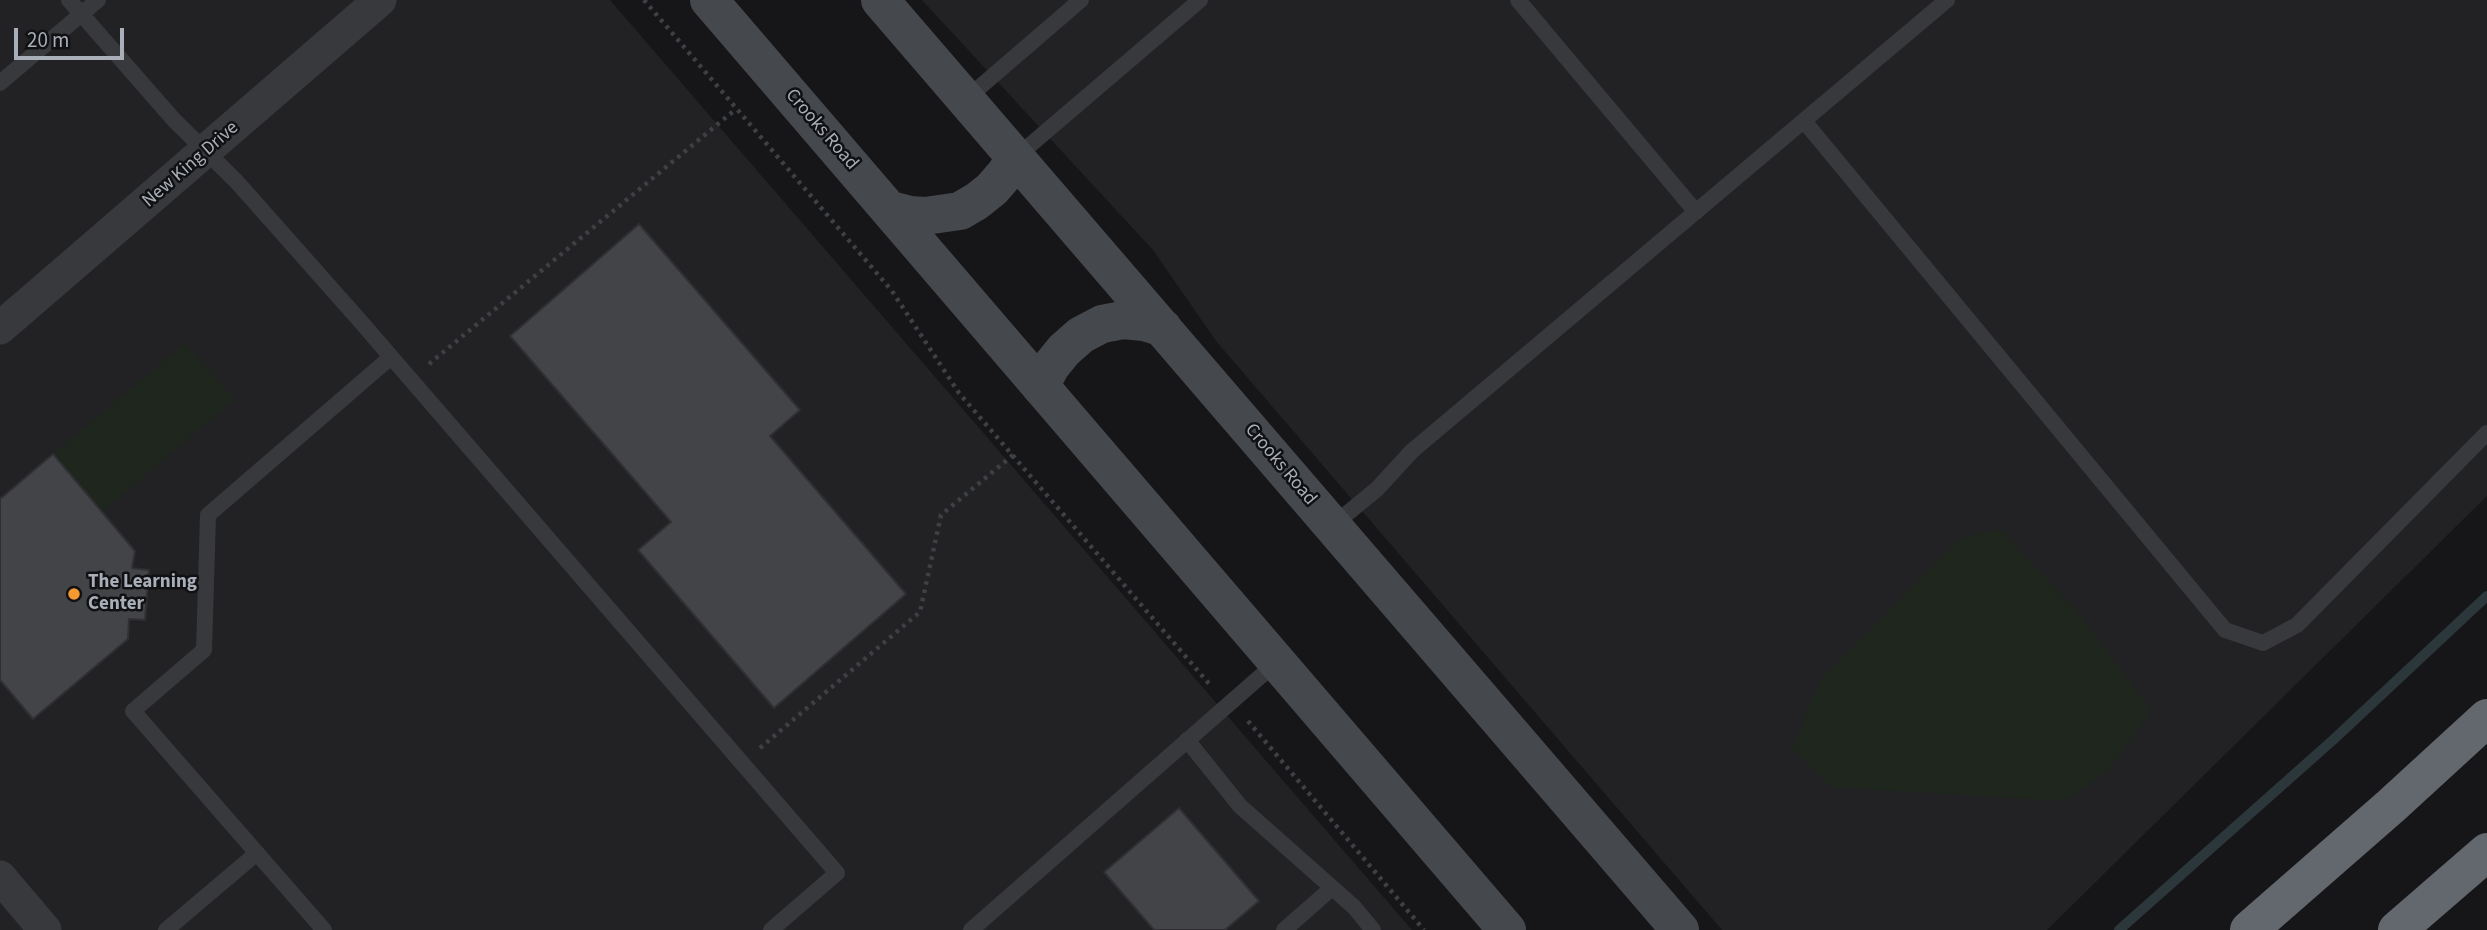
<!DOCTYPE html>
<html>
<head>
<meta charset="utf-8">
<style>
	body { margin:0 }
	#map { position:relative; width:2487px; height:930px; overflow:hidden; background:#161618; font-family:"Source Sans 3",sans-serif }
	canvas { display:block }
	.scale { position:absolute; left:14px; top:28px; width:110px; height:32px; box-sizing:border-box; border:4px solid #a8afb8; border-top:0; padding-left:9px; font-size:21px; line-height:24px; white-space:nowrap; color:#a8afb8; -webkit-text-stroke:5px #111113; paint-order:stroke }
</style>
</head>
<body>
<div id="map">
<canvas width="2487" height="930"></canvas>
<div class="scale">20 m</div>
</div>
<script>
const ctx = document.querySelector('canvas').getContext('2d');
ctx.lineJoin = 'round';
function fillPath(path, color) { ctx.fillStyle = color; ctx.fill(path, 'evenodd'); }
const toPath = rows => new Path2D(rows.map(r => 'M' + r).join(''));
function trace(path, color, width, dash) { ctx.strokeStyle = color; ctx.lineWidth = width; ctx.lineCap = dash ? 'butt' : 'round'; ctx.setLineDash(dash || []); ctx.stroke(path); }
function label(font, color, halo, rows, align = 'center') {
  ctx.font = font + ' "Source Sans 3",sans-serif'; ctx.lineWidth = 5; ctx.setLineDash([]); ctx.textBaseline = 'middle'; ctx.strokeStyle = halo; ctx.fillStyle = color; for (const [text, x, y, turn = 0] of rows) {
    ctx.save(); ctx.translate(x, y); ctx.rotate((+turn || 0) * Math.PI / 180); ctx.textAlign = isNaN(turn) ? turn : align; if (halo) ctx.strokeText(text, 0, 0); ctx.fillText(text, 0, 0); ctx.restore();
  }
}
const built = toPath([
	[0,0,610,0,1412,930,0,930],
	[922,0,2487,0,2487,496,2047,930,1722,930,1216,341,1153,250]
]);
const green = toPath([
	[185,343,235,399,102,512,53,454],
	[2000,529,2077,611,2152,711,2107,772,2064,801,1831,787,1792,749,1820,680,1960,538]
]);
const stream = toPath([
	[2119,930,2333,740,2487,596]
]);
const building = toPath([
	[639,224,800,410,770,436,906,594,774,708,638,550,671,522,510,336,639,224],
	[53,454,135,551,132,568,149,570,145,620,129,619,128,639,33,719,0,680,0,499,53,454],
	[1179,808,1259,901,1225,930,1154,930,1104,872,1179,808]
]);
const path = toPath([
	[644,0,892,291,959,393,1211,686],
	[429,364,736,109],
	[1248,721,1424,930],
	[760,748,920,612,941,515,1013,455]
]);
const service = toPath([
	[69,0,174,120,237,182,361,322,837,873,771,930],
	[1518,0,1696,212],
	[0,83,98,0],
	[966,99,1081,0],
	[1804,121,2225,630,2263,643,2297,625,2487,433],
	[1015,158,1200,0],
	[1332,526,1377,489,1412,451,1947,0],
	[1187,740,1240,806,1354,907,1373,930],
	[166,930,257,853],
	[324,930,133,711,204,650,208,515,391,357],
	[971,930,1278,661],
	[1284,930,1332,888]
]);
const minor = toPath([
	[0,328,380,0],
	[0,877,45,930]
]);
const secondary = toPath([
	[709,0,1507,930],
	[880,0,1680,930],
	[890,210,910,215,925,216,960,211,977,201,992,189,1005,174,1015,158],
	[1040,386,1051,366,1064,350,1081,335,1102,324,1123,320,1144,322,1163,328]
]);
const motorway = toPath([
	[2249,930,2391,806,2487,718],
	[2397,930,2487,852]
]);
const markers = [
	[74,594,7,"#f59931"]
];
const streetNames = [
	["Crooks Road",821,130,49],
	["New King Drive",191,165,-41],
	["Crooks Road",1280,465,50]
];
const poiNames = [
	["The Learning",88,583],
	["Center",88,605]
];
fillPath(built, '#222225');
fillPath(green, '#1e261e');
trace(stream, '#2c373c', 10);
fillPath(building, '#424448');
trace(building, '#303034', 2);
trace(path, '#3d4044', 4.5, [3.5, 5]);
trace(service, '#37393d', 16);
trace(minor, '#37393d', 33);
trace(secondary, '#45484d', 38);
trace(motorway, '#63676e', 38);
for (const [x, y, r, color] of markers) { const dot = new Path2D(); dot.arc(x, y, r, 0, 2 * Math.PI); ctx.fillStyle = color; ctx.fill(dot); trace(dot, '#111113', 2.5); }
label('19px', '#a8afb8', '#111113', streetNames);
label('bold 19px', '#a8afb8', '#111113', poiNames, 'left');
</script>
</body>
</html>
